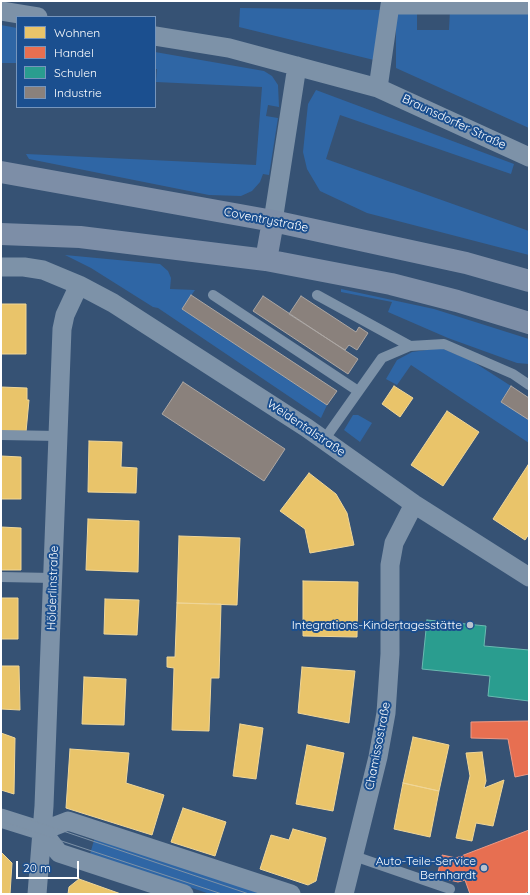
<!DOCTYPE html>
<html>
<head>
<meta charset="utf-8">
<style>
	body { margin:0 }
	#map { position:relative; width:530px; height:895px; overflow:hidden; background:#365274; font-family:Quicksand,sans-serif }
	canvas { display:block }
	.frame { position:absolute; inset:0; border:2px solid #fff; pointer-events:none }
	.legend { position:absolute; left:16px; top:16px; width:140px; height:92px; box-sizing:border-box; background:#1b4f8f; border:1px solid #7695bc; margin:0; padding:5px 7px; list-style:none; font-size:12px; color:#fff }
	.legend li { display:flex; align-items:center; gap:8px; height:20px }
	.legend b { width:20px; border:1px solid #7695bc }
	.scale { position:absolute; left:16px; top:861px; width:63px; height:18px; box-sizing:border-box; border:2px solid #fff; border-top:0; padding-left:5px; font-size:12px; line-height:14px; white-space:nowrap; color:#fff; -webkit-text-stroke:3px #1b4f8f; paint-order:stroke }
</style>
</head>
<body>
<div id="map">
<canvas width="530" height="895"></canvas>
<div class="frame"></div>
<ul class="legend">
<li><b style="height:11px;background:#e9c46a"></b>Wohnen</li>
<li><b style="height:11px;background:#e76f51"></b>Handel</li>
<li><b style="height:11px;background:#2a9d8f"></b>Schulen</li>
<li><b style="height:11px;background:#8a817c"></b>Industrie</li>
</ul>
<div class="scale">20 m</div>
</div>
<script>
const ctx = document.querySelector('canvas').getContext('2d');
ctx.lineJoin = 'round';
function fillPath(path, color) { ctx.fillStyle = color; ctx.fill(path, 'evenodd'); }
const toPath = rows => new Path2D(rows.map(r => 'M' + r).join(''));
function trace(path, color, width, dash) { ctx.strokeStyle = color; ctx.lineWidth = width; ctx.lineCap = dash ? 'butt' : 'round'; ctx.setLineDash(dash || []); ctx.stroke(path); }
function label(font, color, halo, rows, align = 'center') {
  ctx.font = font + ' Quicksand,sans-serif'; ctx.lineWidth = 4; ctx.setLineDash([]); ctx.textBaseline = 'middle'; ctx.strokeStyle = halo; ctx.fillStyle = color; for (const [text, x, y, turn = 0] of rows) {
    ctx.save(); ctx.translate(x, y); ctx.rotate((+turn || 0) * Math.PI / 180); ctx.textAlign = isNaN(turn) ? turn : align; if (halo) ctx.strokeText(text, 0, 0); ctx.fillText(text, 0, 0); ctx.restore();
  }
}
const green = toPath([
	[240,8,382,10,378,61,239,27],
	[396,10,417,10,417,30,449,30,450,10,529,10,529,128,396,68],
	[1,25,17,28,17,63,1,63],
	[155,52,264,71,272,76,278,85,279,107,268,105,266,116,278,118,269,175,263,174,260,182,252,191,241,196,209,195,29,159,26,154,256,165,262,87,156,82,157,69,155,69],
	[316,90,514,164,511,174,340,115,326,159,529,231,529,255,367,213,320,191,307,169,303,152,308,104],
	[65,255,160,264,168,271,171,278,170,289,195,290,182,309,327,405,321,418,158,308,153,307,91,268],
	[341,289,434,309,529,339,529,364,517,363,448,338,388,312,392,302,341,292],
	[441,348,472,361,511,386,501,401,529,420,529,443,411,365,397,385,386,379,397,360,412,352],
	[353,415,358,415,372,423,360,442,344,430],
	[95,837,265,894,210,894,90,854]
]);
const homes = toPath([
	[1,304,26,304,26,354,1,354,1,304],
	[394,386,413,398,400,417,382,404,394,386],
	[1,387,27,388,27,400,29,400,26,432,1,431,1,387],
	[447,411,479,432,443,486,411,465,447,411],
	[89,441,122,442,121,467,137,468,136,493,88,492,89,441],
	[1,456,21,457,21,499,1,499,1,456],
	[528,465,529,534,525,540,493,519,528,465],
	[309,473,336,494,347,513,354,545,310,553,305,529,280,511,309,473],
	[88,519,139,521,138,572,86,570,88,519],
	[1,527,21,528,21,570,1,570,1,527],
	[179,536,240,538,237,605,177,603,179,536],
	[303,581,358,582,357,637,303,636,303,581],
	[1,598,18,598,18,639,1,639,1,598],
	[105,599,139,600,137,635,104,634,105,599],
	[177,603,221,604,219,678,211,678,209,731,172,730,174,668,167,667,167,657,175,657,177,603],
	[1,666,19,666,20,710,1,709,1,666],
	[302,667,355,671,349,723,298,713,302,667],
	[84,677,126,679,124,725,82,724,84,677],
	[240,724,263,728,256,779,233,776,240,724],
	[1,733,15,738,14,794,1,790,1,733],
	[413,737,449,745,439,791,403,783,413,737],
	[307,745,344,753,333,811,296,804,307,745],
	[70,749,129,753,126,783,164,795,152,835,66,808,70,749],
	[482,752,486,781,484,788,504,780,493,826,476,823,472,841,456,838,470,776,466,753,482,752],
	[403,783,439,791,430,837,394,829,403,783],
	[183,808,226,822,215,856,171,842,183,808],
	[293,829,326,838,316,881,308,885,260,869,271,835,289,840,293,829],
	[1,852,12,863,10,894,1,894,1,852],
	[79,879,121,894,68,894,69,887,79,879]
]);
const shops = toPath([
	[529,721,529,774,515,777,508,739,471,738,471,722,529,721],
	[529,830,529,891,524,894,470,894,465,880,458,882,437,877,442,855,456,858,529,830]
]);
const schools = toPath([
	[427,620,486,626,484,646,529,650,529,701,488,696,490,676,422,669,427,620]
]);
const industry = toPath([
	[191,295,337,391,327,405,182,309,191,295],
	[263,296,358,359,348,374,253,311,263,296],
	[301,296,356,332,359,327,368,333,357,350,349,345,345,350,289,314,301,296],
	[183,382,285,449,264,481,162,414,183,382],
	[511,386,529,398,529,420,501,402,511,386]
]);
const lane = toPath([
	[213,295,358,391],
	[317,295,410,346],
	[1,435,58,436],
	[324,440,382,358,410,346,444,344,513,374,529,385],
	[1,577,53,578],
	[354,856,450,889]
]);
const street = toPath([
	[1,11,38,17],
	[155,36,229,48,378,88,529,157],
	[378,88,390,5,529,5],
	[273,221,297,66],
	[1,267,24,267,43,270,79,285,113,303,307,428,414,504,529,577],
	[1,818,42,831,59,853,184,894],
	[42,831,68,821,291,894],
	[37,894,44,806,62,329,65,315,79,285],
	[344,894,378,757,386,713,390,654,390,565,394,543,414,504]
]);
const primary = toPath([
	[1,172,273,221,466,263,529,281],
	[1,234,80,237,266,260,391,284,457,301,529,323],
	[266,260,273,221]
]);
const tram = toPath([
	[1,810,249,894],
	[1,821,222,894]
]);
const markers = [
	[470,625,4,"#b9c2ce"],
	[484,868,4,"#b9c2ce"]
];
const streetNames = [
	["Braunsdorfer Straße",454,122,25],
	["Coventrystraße",266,220,11],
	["Weidentalstraße",306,428,34],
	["Hölderlinstraße",53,588,-88],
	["Chamissostraße",378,746,-79]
];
const poiNames = [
	["Integrations-Kindertagesstätte",462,625],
	["Auto-Teile-Service",476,861],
	["Bernhardt",476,875]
];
fillPath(green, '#2f66a5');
fillPath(homes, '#e9c46a');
trace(homes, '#f0d697', 1);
fillPath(shops, '#e76f51');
trace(shops, '#ee9a85', 1);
fillPath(schools, '#2a9d8f');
trace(schools, '#6abab1', 1);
fillPath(industry, '#8a817c');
trace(industry, '#ada7a3', 1);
trace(lane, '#7d92a8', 10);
trace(street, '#7d92a8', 19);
trace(primary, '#7d8ea7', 22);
trace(tram, '#7e92a7', 1);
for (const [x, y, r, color] of markers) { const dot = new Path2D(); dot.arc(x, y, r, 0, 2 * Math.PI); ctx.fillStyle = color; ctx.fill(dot); trace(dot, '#1b4f8f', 1.5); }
label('12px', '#fff', '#1b4f8f', streetNames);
label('12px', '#fff', '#1b4f8f', poiNames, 'right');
</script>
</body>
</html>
